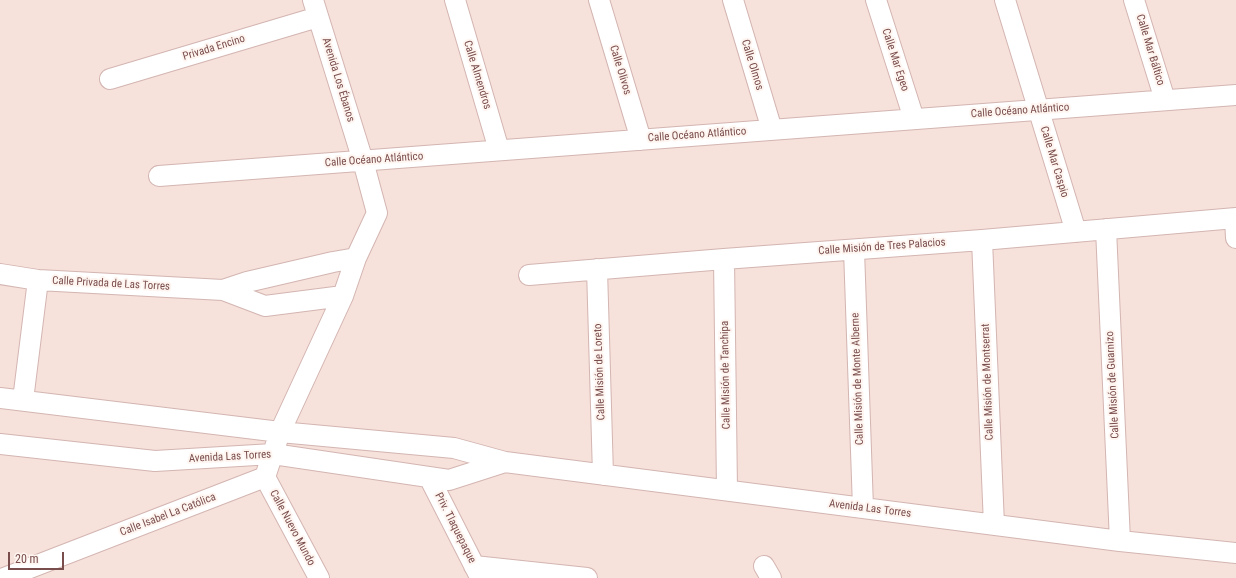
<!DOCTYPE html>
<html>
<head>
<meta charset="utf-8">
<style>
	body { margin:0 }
	#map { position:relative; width:1236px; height:578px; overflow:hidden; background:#fdefe9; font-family:"Roboto Condensed",sans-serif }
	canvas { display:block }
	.scale { position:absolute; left:8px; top:552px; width:56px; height:18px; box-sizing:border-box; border:2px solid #794d4c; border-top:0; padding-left:5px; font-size:12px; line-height:14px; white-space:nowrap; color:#794d4c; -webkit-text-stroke:3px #fff5f0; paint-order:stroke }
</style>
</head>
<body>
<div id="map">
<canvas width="1236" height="578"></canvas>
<div class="scale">20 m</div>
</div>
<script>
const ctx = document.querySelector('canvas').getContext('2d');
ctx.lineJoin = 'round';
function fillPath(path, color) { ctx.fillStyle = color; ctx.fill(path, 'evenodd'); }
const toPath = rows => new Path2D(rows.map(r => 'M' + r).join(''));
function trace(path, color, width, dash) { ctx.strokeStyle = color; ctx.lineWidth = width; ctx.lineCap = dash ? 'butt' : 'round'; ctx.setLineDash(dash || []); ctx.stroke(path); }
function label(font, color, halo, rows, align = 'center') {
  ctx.font = font + ' "Roboto Condensed",sans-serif'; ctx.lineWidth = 4; ctx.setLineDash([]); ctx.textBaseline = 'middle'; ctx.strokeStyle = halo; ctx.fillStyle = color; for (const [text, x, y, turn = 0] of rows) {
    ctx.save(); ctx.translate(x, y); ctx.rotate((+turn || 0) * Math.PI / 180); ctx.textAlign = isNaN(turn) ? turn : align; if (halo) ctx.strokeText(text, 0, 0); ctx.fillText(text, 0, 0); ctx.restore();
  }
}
const residential = toPath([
	[0,0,1236,0,1236,578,0,578]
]);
const minor = toPath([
	[455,0,499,150],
	[599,0,641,140],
	[733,0,772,130],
	[876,0,914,119],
	[1005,0,1076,232],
	[1134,0,1165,100],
	[110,79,318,17],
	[159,176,1236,95],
	[1235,218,1236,238],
	[1106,229,1120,541],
	[982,240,994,525],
	[854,250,863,508],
	[724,259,727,490],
	[597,269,603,475],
	[0,274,38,280,223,290,265,306,343,296],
	[529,275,724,259,982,240,1236,218],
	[223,290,247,282,333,262,356,258],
	[0,398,280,432,454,448,505,462,1120,541,1236,553],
	[23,400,38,280],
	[0,444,155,461,273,454,449,480,505,462],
	[265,477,280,432,343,296,356,258,377,213,363,161,313,0],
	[265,477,319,578],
	[429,477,480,577],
	[474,566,587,578],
	[764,566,771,578],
	[4,578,265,477]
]);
const streetNames = [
	["Privada Encino",214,48,-17],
	["Calle Mar Báltico",1150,50,73],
	["Calle Mar Egeo",895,60,72],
	["Calle Olmos",752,65,73],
	["Calle Olivos",620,70,73],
	["Calle Almendros",477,75,73],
	["Avenida Los Ébanos",338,80,73],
	["Calle Océano Atlántico",1020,111,-4],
	["Calle Océano Atlántico",697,135,-4],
	["Calle Océano Atlántico",374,160,-4],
	["Calle Mar Caspio",1054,162,73],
	["Calle Misión de Tres Palacios",882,247,-4],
	["Calle Privada de Las Torres",111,284,3],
	["Calle Misión de Loreto",600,372,-92],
	["Calle Misión de Tanchipa",726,375,-91],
	["Calle Misión de Monte Alberne",858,379,-92],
	["Calle Misión de Montserrat",988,382,-92],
	["Calle Misión de Guarnizo",1113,385,-93],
	["Avenida Las Torres",230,457,-3],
	["Avenida Las Torres",870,509,7],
	["Calle Isabel La Católica",168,515,-21],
	["Calle Nuevo Mundo",292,528,62],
	["Priv. Tlaquepaque",455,528,63]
];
fillPath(residential, '#f7e1db');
trace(minor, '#d3b5b1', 22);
trace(minor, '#fff', 20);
label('11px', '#794d4c', '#fff5f0', streetNames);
</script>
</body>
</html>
